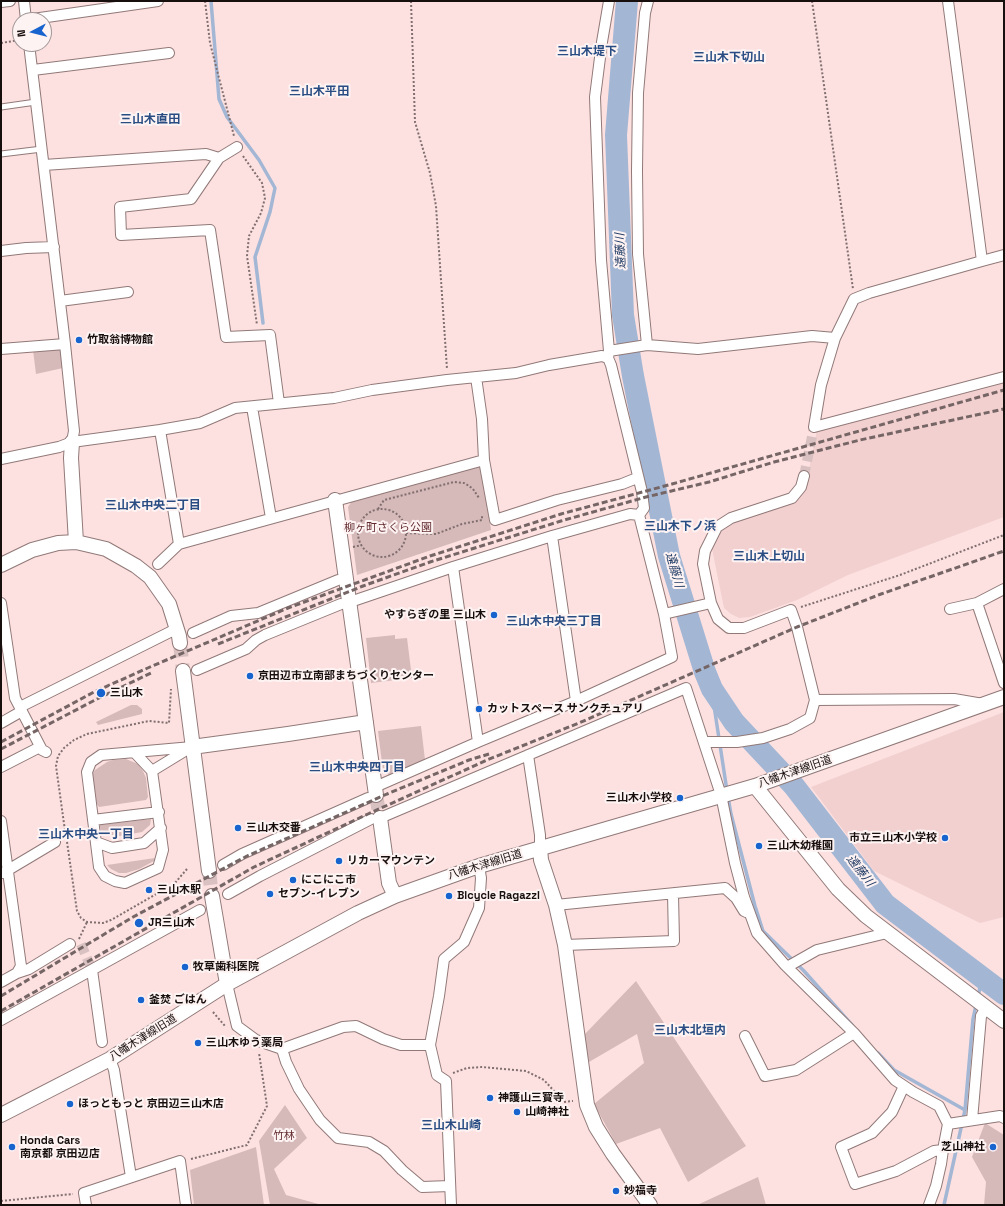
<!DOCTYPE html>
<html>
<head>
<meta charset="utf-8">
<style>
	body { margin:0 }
	#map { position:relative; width:1005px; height:1206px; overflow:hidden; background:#fde1e1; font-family:"Space Grotesk",sans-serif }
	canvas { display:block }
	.frame { position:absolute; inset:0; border:2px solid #170e0e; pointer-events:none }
	.north { position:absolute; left:12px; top:12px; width:40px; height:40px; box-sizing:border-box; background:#fef3f3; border:1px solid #a29797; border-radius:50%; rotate:263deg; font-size:11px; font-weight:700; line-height:16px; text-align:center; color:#170e0e }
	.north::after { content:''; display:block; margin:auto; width:14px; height:18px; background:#1864cf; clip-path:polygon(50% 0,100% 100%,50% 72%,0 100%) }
</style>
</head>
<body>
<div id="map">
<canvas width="1005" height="1206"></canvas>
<div class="frame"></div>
<div class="north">N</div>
</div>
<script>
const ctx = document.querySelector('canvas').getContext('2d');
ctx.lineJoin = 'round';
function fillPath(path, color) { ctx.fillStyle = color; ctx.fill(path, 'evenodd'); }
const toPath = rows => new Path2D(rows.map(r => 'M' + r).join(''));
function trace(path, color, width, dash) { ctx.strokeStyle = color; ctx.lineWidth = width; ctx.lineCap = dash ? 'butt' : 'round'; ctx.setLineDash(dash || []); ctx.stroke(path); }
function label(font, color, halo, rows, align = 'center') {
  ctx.font = font + ' "Space Grotesk","Noto Sans JP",sans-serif'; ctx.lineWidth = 4; ctx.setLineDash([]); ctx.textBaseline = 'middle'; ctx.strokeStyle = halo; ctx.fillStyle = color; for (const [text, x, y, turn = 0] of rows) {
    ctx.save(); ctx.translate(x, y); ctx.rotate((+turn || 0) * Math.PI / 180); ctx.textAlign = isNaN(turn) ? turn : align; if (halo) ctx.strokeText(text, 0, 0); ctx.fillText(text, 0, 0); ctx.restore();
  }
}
const built = toPath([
	[1004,382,1004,517,848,575,797,600,750,617,739,618,731,614,724,608,712,549,719,531,727,524,792,502,807,479,817,430],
	[1004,712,1004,917,980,923,874,871,811,787]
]);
const green = toPath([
	[61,348,63,368,36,374,33,350],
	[476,465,484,470,491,530,357,575,348,507,352,501],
	[395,635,395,639,407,638,412,678,371,683,366,638],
	[131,705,137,705,142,709,142,714,98,725,96,722],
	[421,726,425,760,389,775,383,771,378,731],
	[126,759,138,764,143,771,146,778,148,797,146,800,99,807,96,803,92,774,95,770,107,762,113,760],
	[151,819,150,825,142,832,120,836,105,834,101,830,99,825],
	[155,858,154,861,139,869,126,873,119,873,111,869,107,865],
	[636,981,746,1146,688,1182,660,1128,616,1144,594,1104,644,1063,637,1034,589,1062,584,1035],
	[285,1105,307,1138,274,1169,286,1195,322,1205,270,1205,259,1141],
	[985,1123,1004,1135,1004,1205,984,1205,986,1182,972,1157],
	[256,1147,264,1205,194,1205,190,1170],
	[758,1177,766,1205,697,1205]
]);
const stream = toPath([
	[211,1,219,99,227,117,259,160,275,188,270,212,255,257,263,323],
	[711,686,727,791],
	[728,797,731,814,755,906,763,931,804,971,852,1025],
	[978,997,982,977],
	[878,1053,894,1070,965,1110],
	[944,1205,965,1110,973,1019,976,1005]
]);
const river = toPath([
	[627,1,616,135,623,315,633,376,669,556,705,672,712,689,734,722,794,786,885,904,1004,994]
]);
const streetTunnel = toPath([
	[804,476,814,427],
	[81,944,92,970]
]);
const secondaryTunnel = toPath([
	[180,643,183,671],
	[376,795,380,818],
	[209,871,212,896]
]);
const path = toPath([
	[205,1,210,43,234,136],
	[411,1,415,122,430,173,436,206,447,369],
	[812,1,853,289],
	[1,43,20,40],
	[243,156,262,183,265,198,261,213,249,236,247,256,257,325],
	[378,509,384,500,454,482,464,483,469,486,473,489,479,498],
	'358 533a24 24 0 1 1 48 0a24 24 0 1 1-48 0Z',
	[406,533,436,534,462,524,482,520,482,515],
	[353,547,362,545],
	[801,607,900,575,1004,535],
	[66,838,56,766,58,756,64,748,74,740,87,734,149,721,169,723,171,689],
	[67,842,77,911,81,918,87,922,103,923,111,920,174,884,187,869],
	[79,939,87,922],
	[213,1012,225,1026],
	[453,1073,467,1068,482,1067,526,1071,544,1080,564,1102,573,1101],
	[191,1159,247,1145,267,1106,259,1053],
	[1,1201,73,1194]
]);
const lane = toPath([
	[1,107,36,102],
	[1,154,42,149]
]);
const street = toPath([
	[24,1,26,20],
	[948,1,982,261,869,293,854,299,835,338,821,385,814,427,1004,377],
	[1,2,10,1],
	[26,20,158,1],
	[29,44,65,344,74,431,72,442],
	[33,70,169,53],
	[237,147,219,158,191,199,120,207,121,235,210,230,226,337,270,335,279,403],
	[44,165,206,154,219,158],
	[1,251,26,248,54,247],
	[982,261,1004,255],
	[60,301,128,292],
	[647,345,638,254,637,171,638,93,645,13,648,1],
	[1,349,65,344],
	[609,351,647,345,698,349,812,336,835,338],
	[252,407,271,518],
	[160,430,200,423,235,408,334,398,372,390,447,380,516,373,549,365,602,356,608,358],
	[1,459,59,447,72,442,160,430,179,544],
	[484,460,495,520,557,500,622,484,637,478],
	[552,536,576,701],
	[158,564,179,544,484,460,482,419,476,377],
	[350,602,453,567],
	[1,603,15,698,42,750,46,752],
	[977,603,1004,683],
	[950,609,977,603,1004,589],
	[664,614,711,603,703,564,705,551,717,527,731,518,792,498,801,487,804,476],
	[193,633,231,616,258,613,338,580],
	[197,670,246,649,256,640,265,635,341,604],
	[815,700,954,699,983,704],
	[20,707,176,629],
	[1,723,22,711],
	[478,742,576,701,672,657,664,614,639,515,644,508,642,492,611,365,608,358,609,351,601,260,595,97,602,42,609,1],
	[704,742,737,742,763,738,790,729,810,718,815,700,797,627,791,610,744,628,729,628,718,619,711,603],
	[135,753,152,771,163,850,158,868,125,883,115,881,105,876,99,867,87,772,91,762,101,755,192,747],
	[528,755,540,835,540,848],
	[1,767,40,747],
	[152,771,188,749],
	[375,787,478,742,453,567,552,536,630,514,639,515],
	[380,818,686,688,721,795,735,863,744,897,757,933,785,965,854,1033,895,1080,913,1092,939,1106,948,1124,943,1150,941,1164,936,1186,929,1205],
	[93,820,159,812],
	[1,821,21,966,17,973,1,982],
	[96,842,112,848,144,843,161,828],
	[223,865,242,854,368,798],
	[3,873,55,842],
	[228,894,260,876,371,819],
	[556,905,725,888,736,898,744,911,746,912],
	[565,945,674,941,673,894],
	[787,967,817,950,887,933],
	[92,970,102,1042],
	[17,973,29,969,70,944],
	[227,984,237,1026,256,1040,282,1049,343,1027,356,1026,383,1039,401,1045,430,1045],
	[1,1020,200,910],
	[745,1036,765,1076,796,1070,854,1033],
	[282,1049,286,1062,299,1089,320,1120,338,1138,369,1142,384,1151,402,1170,422,1187,450,1186],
	[110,1059,114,1070,131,1177],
	[904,1086,892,1112,872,1133,841,1147,855,1184,896,1171,934,1151,943,1150],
	[972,1120,981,1016,986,1008],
	[948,1124,1000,1116,1004,1118],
	[86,1205,84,1193,180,1161,186,1205],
	[451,1205,446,1081,437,1075,430,1045,439,996,444,959,464,942,479,908,481,878,479,866]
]);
const secondary = toPath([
	[72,442,71,458,76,542],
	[335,500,376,795],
	[1,565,32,550,58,543,76,542,106,549,136,566,150,577,169,604,179,636,180,643],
	[183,671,209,871],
	[192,747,288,734,366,722],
	[755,786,838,889,866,916,1004,1021],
	[380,818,389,883,395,896],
	[540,848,541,860,556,905,565,945,587,1105,596,1127,613,1154,650,1205],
	[212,896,227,984],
	[1,1115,110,1059,227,984,358,913,395,896,479,866,755,786,1004,697]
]);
const rail = toPath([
	[218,644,363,586,430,562,561,521,646,497,709,482,774,462,860,440,1004,409],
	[1,742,94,692,150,667,288,608,430,556,561,514,672,484,1004,390],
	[1,749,97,699,153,672],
	[1,996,133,917,247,856,387,794,469,760,489,754],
	[1,1011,254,867,368,814,487,760,579,723,797,627,881,594,1004,551]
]);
const markers = [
	[79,340,4,"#1864cf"],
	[494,615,4,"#1864cf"],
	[250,676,4,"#1864cf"],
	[101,693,5,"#1864cf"],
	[479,709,4,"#1864cf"],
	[680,798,4,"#1864cf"],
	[238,828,4,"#1864cf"],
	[945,838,4,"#1864cf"],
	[759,846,4,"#1864cf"],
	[339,861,4,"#1864cf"],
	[293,880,4,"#1864cf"],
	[149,890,4,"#1864cf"],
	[270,894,4,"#1864cf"],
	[449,896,4,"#1864cf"],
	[139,923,5,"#1864cf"],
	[185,967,4,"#1864cf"],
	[141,1000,4,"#1864cf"],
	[198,1043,4,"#1864cf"],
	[490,1098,4,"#1864cf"],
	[70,1104,4,"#1864cf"],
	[517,1112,4,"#1864cf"],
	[12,1147,4,"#1864cf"],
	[993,1147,4,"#1864cf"],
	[616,1191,4,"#1864cf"]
];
const poiNames = [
	["竹取翁博物館",87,340],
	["やすらぎの里 三山木",486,615,"right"],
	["京田辺市立南部まちづくりセンター",258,676],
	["三山木",110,693],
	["カットスペース サンクチュアリ",487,709],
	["三山木小学校",672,798,"right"],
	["三山木交番",246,828],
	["市立三山木小学校",937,838,"right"],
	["三山木幼稚園",767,846],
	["リカーマウンテン",347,861],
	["にこにこ市",301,880],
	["三山木駅",157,890],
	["セブン-イレブン",278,894],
	["Bicycle Ragazzi",457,896],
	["JR三山木",148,923],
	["牧草歯科医院",193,967],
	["釜焚 ごはん",149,1000],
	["三山木ゆう薬局",206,1043],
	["神護山三寳寺",498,1098],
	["ほっともっと 京田辺三山木店",78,1104],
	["山崎神社",525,1112],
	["Honda Cars",20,1141],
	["南京都 京田辺店",20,1154],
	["芝山神社",985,1147,"right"],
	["妙福寺",624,1191]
];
const parkNames = [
	["柳ヶ町さくら公園",388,528],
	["竹林",284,1136]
];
const streetNames = [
	["八幡木津線旧道",795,772,-19],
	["八幡木津線旧道",485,865,-17],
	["八幡木津線旧道",143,1038,-32]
];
const neighbourhoodNames = [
	["三山木堤下",587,52],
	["三山木下切山",729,58],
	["三山木平田",319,92],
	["三山木直田",150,120],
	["三山木中央二丁目",153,506],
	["三山木下ノ浜",680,527],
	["三山木上切山",769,557],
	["三山木中央三丁目",554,622],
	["三山木中央四丁目",357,768],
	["三山木中央一丁目",86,835],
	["三山木北垣内",690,1031],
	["三山木山崎",451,1126]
];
const waterNames = [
	["遠藤川",621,251,-92],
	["遠藤川",674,570,74],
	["遠藤川",860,871,52]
];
fillPath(built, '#f3d0d0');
fillPath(green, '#d6b9b9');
trace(stream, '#a3b7d5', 3.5);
trace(river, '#a3b7d5', 22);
trace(streetTunnel, '#dac1c1', 10, [10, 5]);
trace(secondaryTunnel, '#dac1c1', 14, [14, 7]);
trace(lane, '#917978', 7);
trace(street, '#917978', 12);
trace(secondary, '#917978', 16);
trace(path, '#816f6f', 2, [2, 2]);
trace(lane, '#fff', 5);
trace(street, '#fff', 10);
trace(secondary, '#fff', 14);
trace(rail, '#756565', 3, [6, 3]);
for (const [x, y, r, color] of markers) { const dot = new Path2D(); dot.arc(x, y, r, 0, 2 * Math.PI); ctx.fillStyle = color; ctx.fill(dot); trace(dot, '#fef3f3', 1.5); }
label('bold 11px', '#170e0e', '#fef3f3', poiNames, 'left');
label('11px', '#612a2d', '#fef3f3', parkNames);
label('11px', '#170e0e', '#fef3f3', streetNames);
label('bold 12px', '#294d83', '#fef3f3', neighbourhoodNames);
label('italic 12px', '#203b64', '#fef3f3', waterNames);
</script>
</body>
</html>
